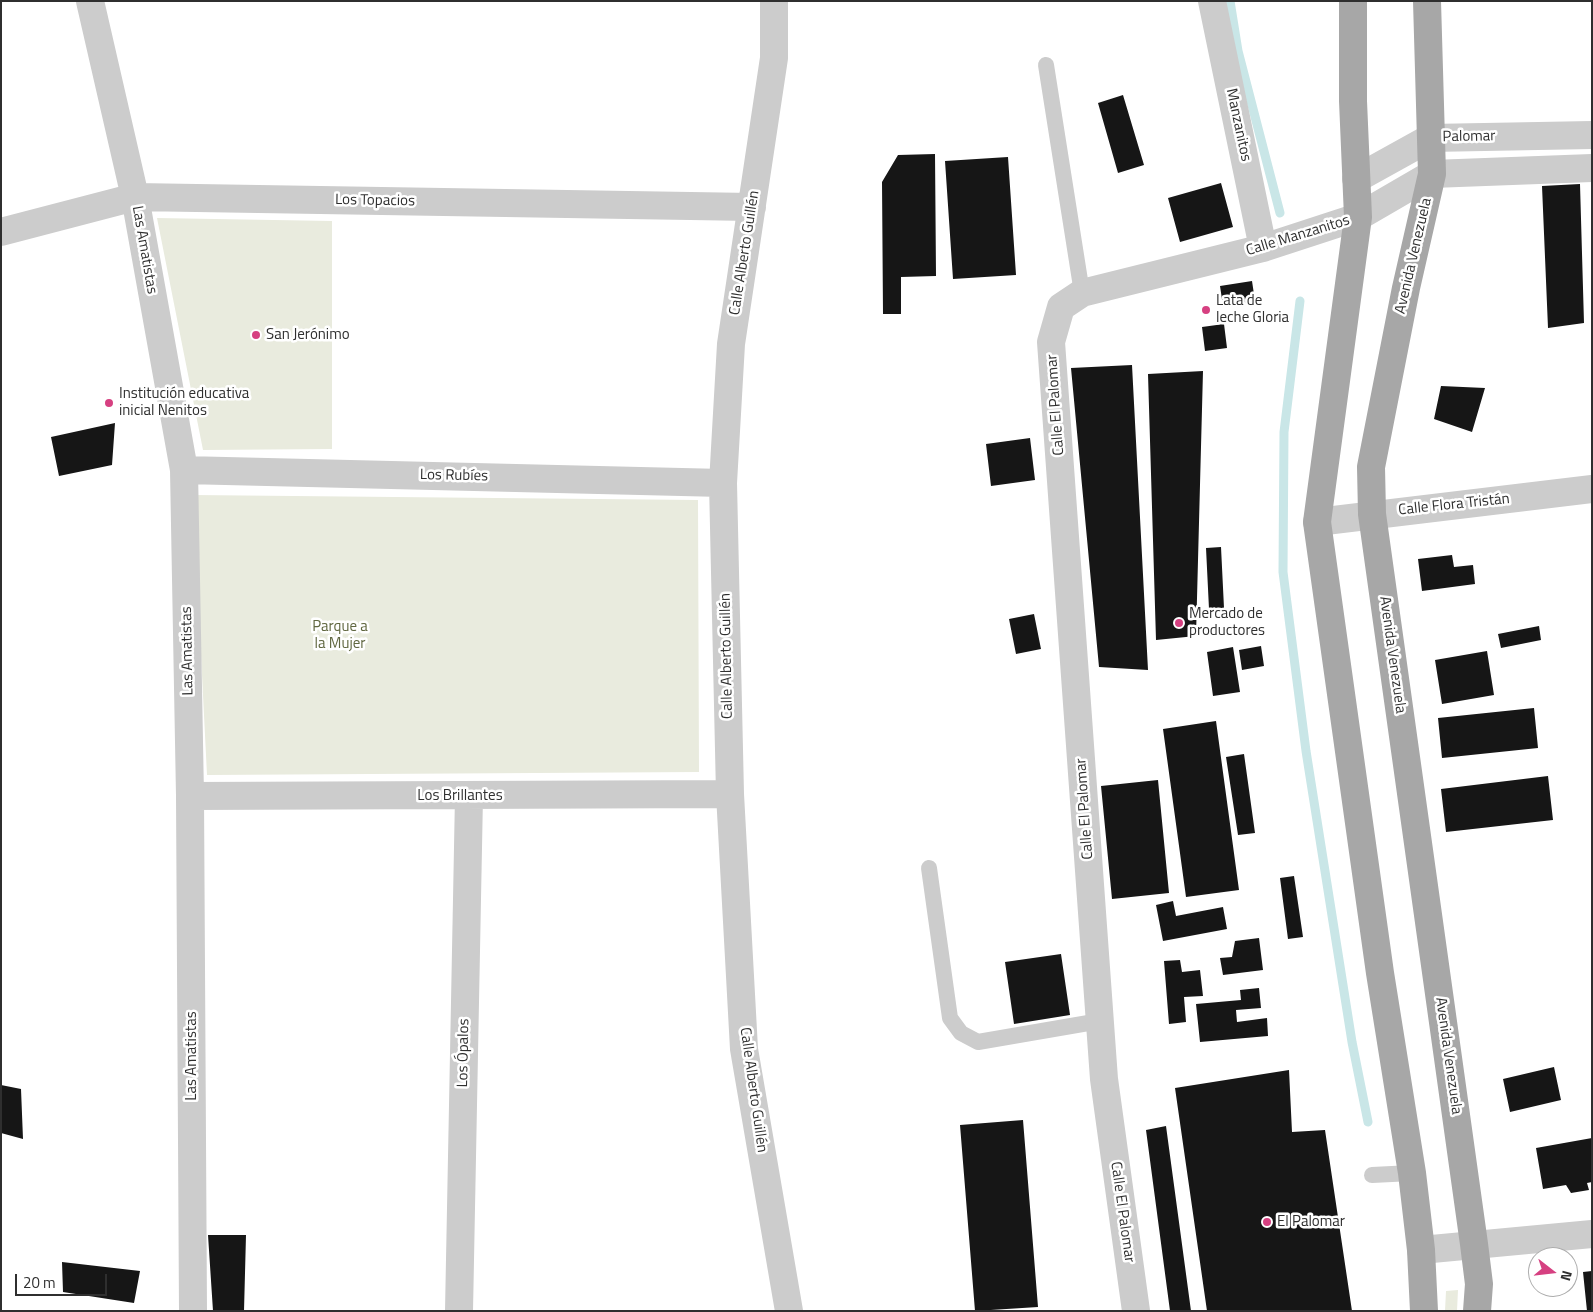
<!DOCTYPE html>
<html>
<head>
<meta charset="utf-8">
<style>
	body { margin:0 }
	#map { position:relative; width:1593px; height:1312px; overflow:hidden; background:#fff; font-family:"Titillium Web",sans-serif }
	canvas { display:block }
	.frame { position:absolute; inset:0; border:2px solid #2f2f2f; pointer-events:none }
	.north { position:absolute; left:1528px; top:1247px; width:50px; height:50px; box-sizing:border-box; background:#fff; border:1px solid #acacac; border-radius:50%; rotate:106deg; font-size:14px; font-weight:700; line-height:20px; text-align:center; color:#2f2f2f }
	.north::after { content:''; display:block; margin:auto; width:18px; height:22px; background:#d64081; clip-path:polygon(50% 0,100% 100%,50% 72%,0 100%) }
	.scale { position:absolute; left:15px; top:1274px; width:92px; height:22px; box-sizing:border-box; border:2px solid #2f2f2f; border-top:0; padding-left:6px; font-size:15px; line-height:18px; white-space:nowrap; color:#2f2f2f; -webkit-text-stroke:4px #fff; paint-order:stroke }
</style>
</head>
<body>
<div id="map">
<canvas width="1593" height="1312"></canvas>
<div class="frame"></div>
<div class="north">N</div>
<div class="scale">20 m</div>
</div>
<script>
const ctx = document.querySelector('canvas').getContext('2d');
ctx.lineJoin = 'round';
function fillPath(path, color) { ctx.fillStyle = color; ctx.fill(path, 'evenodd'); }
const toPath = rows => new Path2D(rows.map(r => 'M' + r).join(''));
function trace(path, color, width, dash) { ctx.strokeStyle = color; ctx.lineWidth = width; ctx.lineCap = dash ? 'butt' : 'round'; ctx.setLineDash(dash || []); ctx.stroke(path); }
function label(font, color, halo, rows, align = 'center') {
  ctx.font = font + ' "Titillium Web",sans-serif'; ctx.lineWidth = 5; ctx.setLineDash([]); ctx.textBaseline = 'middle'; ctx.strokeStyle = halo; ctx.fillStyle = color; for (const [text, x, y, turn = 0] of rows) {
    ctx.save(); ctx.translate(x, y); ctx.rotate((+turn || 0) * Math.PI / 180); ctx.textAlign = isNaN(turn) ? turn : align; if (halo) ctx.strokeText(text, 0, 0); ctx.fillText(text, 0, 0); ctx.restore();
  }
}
const green = toPath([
	[157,218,332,221,332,449,203,450],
	[193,495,698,500,699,772,207,775],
	[1458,1290,1457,1311,1445,1311,1446,1291]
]);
const stream = toPath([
	[1230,1,1238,51,1280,213],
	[1300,301,1284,432,1283,572,1306,751,1352,1042,1368,1122]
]);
const building = toPath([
	[1123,95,1144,165,1118,173,1098,103],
	[935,154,936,276,901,277,901,314,883,314,882,182,898,155],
	[1008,157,1016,275,953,279,945,161],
	[1221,183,1233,227,1180,242,1168,198],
	[1580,184,1584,323,1548,328,1542,186],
	[1252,281,1255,301,1223,306,1220,286],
	[1224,324,1227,348,1205,351,1202,327],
	[1132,365,1148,670,1099,667,1071,368],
	[1203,371,1196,636,1156,640,1148,374],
	[1441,386,1485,388,1472,432,1434,419],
	[115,423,112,465,59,476,51,437],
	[1030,438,1035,480,991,486,986,444],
	[1221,547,1224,608,1209,609,1206,548],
	[1452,555,1454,567,1473,565,1475,584,1422,591,1418,559],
	[1034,614,1041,649,1016,654,1009,619],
	[1539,626,1541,640,1501,648,1498,634],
	[1261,646,1264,666,1242,670,1239,650],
	[1233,647,1240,692,1213,696,1207,652],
	[1487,651,1494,695,1442,704,1435,660],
	[1534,708,1538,748,1442,758,1438,718],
	[1216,721,1239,890,1186,897,1163,729],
	[1244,754,1255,833,1238,835,1226,757],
	[1548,776,1553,820,1446,832,1441,789],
	[1158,780,1169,893,1112,899,1101,786],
	[1294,876,1303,937,1288,939,1280,878],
	[1173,901,1176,916,1223,907,1227,929,1163,941,1156,905],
	[1259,938,1263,970,1223,975,1220,958,1232,957,1235,941],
	[1061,954,1070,1015,1014,1024,1005,962],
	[1180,960,1182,972,1200,970,1203,996,1184,997,1186,1022,1169,1024,1164,961],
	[1259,988,1261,1008,1236,1010,1237,1022,1267,1018,1268,1036,1200,1042,1196,1004,1241,1000,1240,990],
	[1554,1067,1561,1100,1510,1112,1503,1079],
	[1289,1070,1292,1132,1325,1130,1352,1311,1207,1311,1175,1088],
	[1,1085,21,1089,23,1139,1,1133],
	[1023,1120,1038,1307,975,1311,960,1125],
	[1166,1126,1191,1311,1170,1311,1146,1130],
	[1592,1138,1592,1182,1587,1183,1589,1190,1571,1193,1566,1185,1543,1189,1536,1148],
	[208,1235,246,1235,244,1311,213,1311],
	[62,1262,140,1271,134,1303,63,1292],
	[1592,1271,1592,1311,1587,1311,1583,1272]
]);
const service = toPath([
	[1046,65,1082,293],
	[929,868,950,1018,961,1033,978,1042,1100,1021],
	[1372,1175,1412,1173]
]);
const minor = toPath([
	[90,1,135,197,184,470,190,796,193,1311],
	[774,1,774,58,731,344,723,483,730,794,744,1049,789,1311],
	[1212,1,1263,248],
	[1356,179,1430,138,1592,135],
	[1,232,135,197,752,207],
	[184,470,723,483],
	[1317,522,1592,489],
	[190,796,730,794],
	[1421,1250,1592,1234],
	[459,1311,469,796],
	[1136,1311,1104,1079,1051,342,1061,307,1082,293,1263,248,1358,217]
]);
const tertiary = toPath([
	[1358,217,1432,174,1592,168]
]);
const primary = toPath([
	[1353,1,1353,101,1358,217,1317,522,1380,973,1412,1173,1421,1250,1424,1311],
	[1427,1,1432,174,1406,288,1371,467,1372,514,1474,1244,1479,1284,1477,1311]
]);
const markers = [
	[1206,310,5,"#d64081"],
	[256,335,5,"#d64081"],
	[109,403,5,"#d64081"],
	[1179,623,5,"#d64081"],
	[1267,1222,5,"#d64081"]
];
const streetNames = [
	["Manzanitos",1238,125,78],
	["Palomar",1469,137,-1],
	["Los Topacios",375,201,1],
	["Calle Manzanitos",1298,236,-17],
	["Las Amatistas",144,250,80],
	["Calle Alberto Guillén",745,253,-81],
	["Avenida Venezuela",1414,256,-77],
	["Calle El Palomar",1056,405,-94],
	["Los Rubíes",454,476,1],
	["Calle Flora Tristán",1454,505,-6],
	["Las Amatistas",188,651,-91],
	["Avenida Venezuela",1392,655,82],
	["Calle Alberto Guillén",727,656,-91],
	["Los Brillantes",460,796],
	["Calle El Palomar",1085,809,-94],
	["Los Ópalos",464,1053,-89],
	["Las Amatistas",192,1056,-90],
	["Avenida Venezuela",1448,1056,82],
	["Calle Alberto Guillén",753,1090,82],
	["Calle El Palomar",1122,1212,82]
];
const poiNames = [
	["Lata de",1216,301],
	["leche Gloria",1216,318],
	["San Jerónimo",266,335],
	["Institución educativa",119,394],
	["inicial Nenitos",119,411],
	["Mercado de",1189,614],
	["productores",1189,631],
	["El Palomar",1277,1222]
];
const parkNames = [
	["Parque a",340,627],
	["la Mujer",340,644]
];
fillPath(green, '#e9ebde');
trace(stream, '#c9e6e7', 9);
fillPath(building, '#161616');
trace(service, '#ccc', 16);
trace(minor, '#ccc', 28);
trace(tertiary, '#ccc', 28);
trace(primary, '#a7a7a7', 28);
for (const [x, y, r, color] of markers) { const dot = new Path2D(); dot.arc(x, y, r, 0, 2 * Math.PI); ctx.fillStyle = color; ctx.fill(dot); trace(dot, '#fff', 2); }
label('15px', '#2f2f2f', '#fff', streetNames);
label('15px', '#2f2f2f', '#fff', poiNames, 'left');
label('15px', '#606740', '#fff', parkNames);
</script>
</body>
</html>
